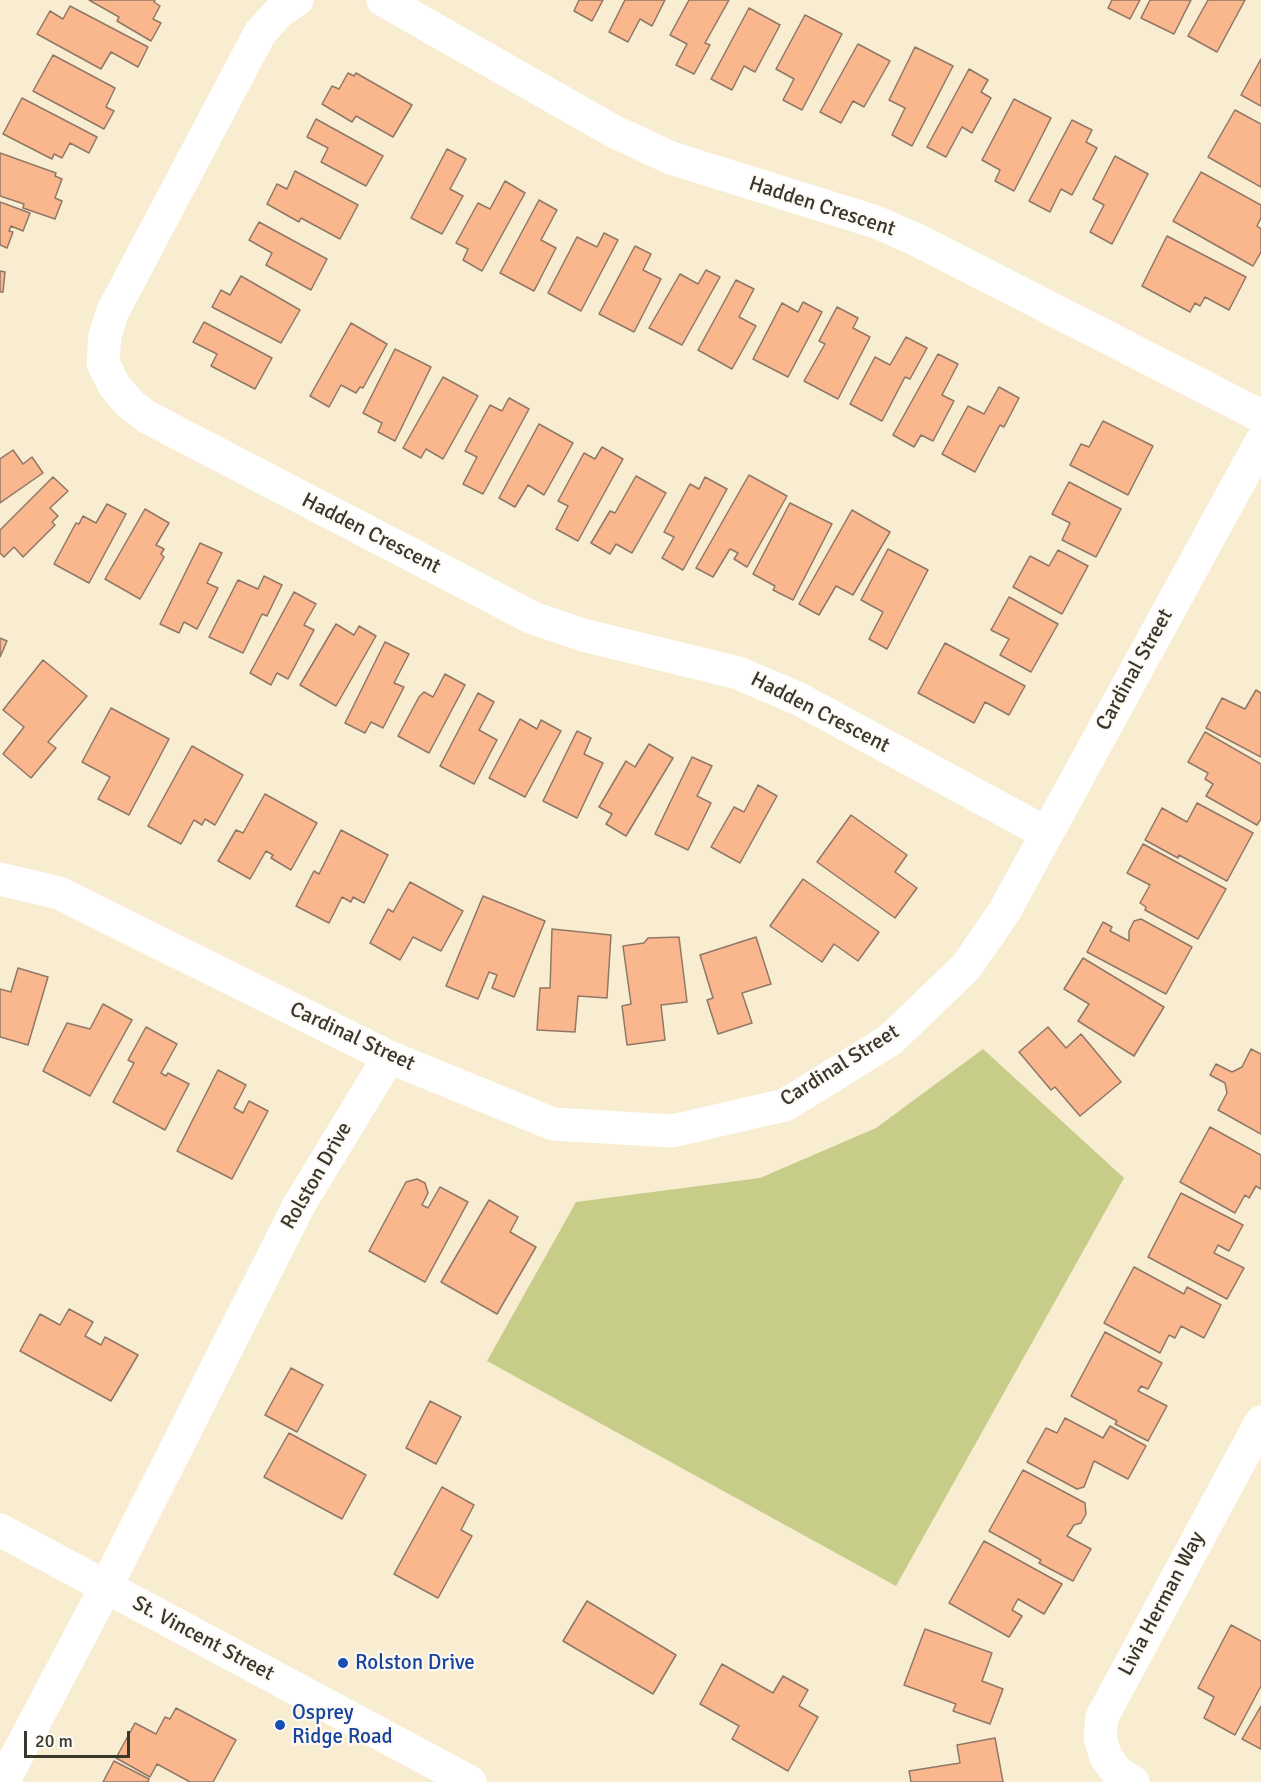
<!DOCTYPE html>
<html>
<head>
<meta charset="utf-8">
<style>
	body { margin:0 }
	#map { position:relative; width:1261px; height:1782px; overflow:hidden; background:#f8edd0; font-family:Signika,sans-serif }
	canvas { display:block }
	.scale { position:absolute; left:24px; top:1731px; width:106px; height:27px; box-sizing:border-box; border:3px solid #3b362b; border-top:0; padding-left:8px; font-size:18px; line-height:21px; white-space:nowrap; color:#3b362b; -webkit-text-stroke:4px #fdfaf5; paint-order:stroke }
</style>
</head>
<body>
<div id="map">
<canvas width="1261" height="1782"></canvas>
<div class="scale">20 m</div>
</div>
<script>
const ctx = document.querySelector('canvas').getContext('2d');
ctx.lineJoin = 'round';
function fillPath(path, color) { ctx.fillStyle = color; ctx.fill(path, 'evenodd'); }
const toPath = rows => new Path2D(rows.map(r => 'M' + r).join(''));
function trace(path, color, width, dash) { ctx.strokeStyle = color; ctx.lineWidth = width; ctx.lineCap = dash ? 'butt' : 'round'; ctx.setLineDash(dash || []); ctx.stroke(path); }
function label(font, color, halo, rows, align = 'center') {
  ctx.font = font + ' Signika,sans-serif'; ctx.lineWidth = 4.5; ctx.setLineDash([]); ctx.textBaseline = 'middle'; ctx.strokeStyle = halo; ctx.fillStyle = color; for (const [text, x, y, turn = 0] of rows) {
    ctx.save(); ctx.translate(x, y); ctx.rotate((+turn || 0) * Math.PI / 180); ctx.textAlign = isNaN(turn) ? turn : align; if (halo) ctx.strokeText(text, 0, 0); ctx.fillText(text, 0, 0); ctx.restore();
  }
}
const green = toPath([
	[983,1049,1124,1178,896,1586,487,1361,576,1202,760,1178,876,1128]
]);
const building = toPath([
	[89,0,155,0,154,2,160,6,153,19,161,23,151,41,117,21,119,17,89,0],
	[579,0,603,0,592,21,574,11,579,0],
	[625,0,665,0,652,26,640,19,628,42,609,32,625,0],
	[689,0,729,0,705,43,710,45,694,74,676,65,687,44,670,35,689,0],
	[1112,0,1140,0,1130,19,1108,8,1112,0],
	[1150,0,1191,0,1174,34,1141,18,1150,0],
	[1208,0,1245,0,1217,52,1188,36,1208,0],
	[70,6,148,47,138,67,111,52,101,69,37,34,50,11,63,19,70,6],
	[749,8,780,25,755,72,744,66,732,90,711,79,749,8],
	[805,15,842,34,802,110,783,100,794,79,776,69,805,15],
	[858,44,890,61,864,107,853,101,841,123,820,112,858,44],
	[915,47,953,66,912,146,892,135,905,108,889,100,915,47],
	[53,55,115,88,106,107,114,111,104,129,33,91,53,55],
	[1261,59,1261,106,1241,95,1261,59],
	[969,69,988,80,981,92,991,98,972,133,962,127,946,157,927,147,969,69],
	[348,73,354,76,356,73,412,105,393,137,356,116,352,122,322,104,332,86,339,89,348,73],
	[22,98,97,137,89,153,70,143,62,158,54,154,52,159,3,134,22,98],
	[1014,99,1051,118,1014,191,995,181,1000,170,982,160,1014,99],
	[1235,110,1261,124,1261,187,1208,157,1235,110],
	[316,119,383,156,366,186,321,162,328,148,307,137,316,119],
	[1072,120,1092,130,1086,142,1097,148,1072,195,1061,189,1050,212,1029,201,1072,120],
	[447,149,466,159,450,189,463,196,442,234,411,218,447,149],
	[0,153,56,173,55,176,62,179,55,198,62,201,55,219,23,208,24,204,0,196,0,153],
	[1115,156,1148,174,1112,244,1090,232,1104,205,1093,199,1115,156],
	[295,171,358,205,340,239,301,218,299,222,267,204,277,184,287,189,295,171],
	[1201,172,1261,205,1261,218,1257,226,1261,229,1261,252,1253,266,1173,221,1201,172],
	[505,181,525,193,482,271,463,260,468,249,456,243,478,203,490,209,505,181],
	[539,200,557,210,541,240,556,248,534,291,500,273,539,200],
	[0,202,30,213,23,231,11,226,9,231,13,232,7,248,0,245,0,202],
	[259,222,327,259,311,290,266,265,272,253,249,240,259,222],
	[604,233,618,240,581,311,548,293,577,237,597,247,604,233],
	[1167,236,1246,277,1229,310,1205,297,1200,306,1195,303,1190,312,1142,286,1167,236],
	[635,246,651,254,643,270,661,279,634,332,599,314,635,246],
	[706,270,720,277,682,345,649,328,680,274,698,284,706,270],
	[0,271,5,272,3,292,0,292,0,271],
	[241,276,300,310,281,343,212,307,221,290,230,295,241,276],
	[736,280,754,289,739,317,756,326,732,369,698,350,736,280],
	[803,302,822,312,788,377,753,359,782,303,798,312,803,302],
	[837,307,858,318,853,328,870,337,838,399,804,381,825,344,819,341,837,307],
	[204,322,272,358,255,389,211,366,217,354,193,342,204,322],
	[351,323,387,344,363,388,360,387,356,393,341,385,329,407,310,396,351,323],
	[906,337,927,348,910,379,905,377,882,421,850,404,875,357,890,365,906,337],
	[395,349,431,367,395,441,378,432,382,423,363,413,395,349],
	[938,354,958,364,942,395,954,401,933,441,921,435,914,447,893,435,938,354],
	[443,377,478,396,443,459,426,449,421,458,403,448,443,377],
	[999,387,1019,398,1004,427,1000,425,975,472,942,454,968,406,984,414,999,387],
	[509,398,529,409,483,494,463,484,477,457,465,451,490,405,502,411,509,398],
	[1103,421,1153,446,1128,495,1070,465,1081,444,1089,447,1103,421],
	[539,424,573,443,544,495,528,485,515,507,499,498,539,424],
	[602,447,623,459,578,541,556,529,568,506,558,501,584,453,595,459,602,447],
	[13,450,23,464,32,457,43,473,0,503,0,459,13,450],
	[749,475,787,496,747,567,734,559,738,553,730,549,713,577,696,568,749,475],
	[636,476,666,493,632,553,616,544,610,554,591,543,610,511,615,513,636,476],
	[53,477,68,491,50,508,58,516,52,522,55,525,23,557,14,547,4,557,0,553,0,530,53,477],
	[705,477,727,489,683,570,662,558,674,537,664,532,690,484,699,489,705,477],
	[1069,482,1121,509,1096,557,1062,540,1070,523,1052,514,1069,482],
	[790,503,832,524,793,600,773,590,775,586,753,574,790,503],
	[107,504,126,514,89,583,54,564,76,523,79,524,83,516,96,523,107,504],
	[145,509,169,523,156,545,164,549,161,554,164,557,140,599,105,579,145,509],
	[852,510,890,532,853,595,836,586,819,615,799,604,852,510],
	[200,543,222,553,207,583,218,588,197,629,184,622,179,633,160,624,200,543],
	[888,549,928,570,887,649,869,639,883,612,861,600,888,549],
	[1058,550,1088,566,1062,614,1013,587,1030,556,1049,566,1058,550],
	[264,576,282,585,267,616,262,614,243,653,209,637,238,580,258,589,264,576],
	[294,592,316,604,304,625,314,630,288,679,277,673,271,685,250,673,294,592],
	[1009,597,1058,624,1031,672,1000,655,1009,639,991,630,1009,597],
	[336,624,354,635,359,626,376,636,336,706,300,685,336,624],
	[0,638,7,641,0,657,0,638],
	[385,642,409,654,394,683,404,687,383,728,371,722,365,733,345,723,385,642],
	[945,643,1025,686,1009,715,985,702,974,723,918,693,945,643],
	[43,660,87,696,48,742,56,748,31,778,3,754,24,727,3,710,43,660],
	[445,674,465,685,429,753,398,736,419,697,424,692,433,697,445,674],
	[1256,690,1261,693,1261,757,1206,728,1222,698,1245,709,1256,690],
	[478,693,494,702,479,730,497,740,474,784,440,766,478,693],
	[111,708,169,739,129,815,98,799,110,777,82,762,111,708],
	[520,719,537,729,541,720,561,731,525,797,489,778,520,719],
	[577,731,591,738,584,754,603,763,577,818,543,801,577,731],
	[1205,732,1261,764,1261,819,1257,825,1206,796,1213,784,1205,779,1208,773,1188,762,1205,732],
	[649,744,673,758,626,836,606,824,612,814,599,807,626,761,635,767,649,744],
	[192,746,243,775,215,825,205,819,202,825,194,820,181,844,148,826,192,746],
	[692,757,712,766,697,796,711,803,688,850,655,834,692,757],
	[758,785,777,796,740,863,711,847,734,807,744,812,758,785],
	[265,794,317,823,291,870,271,858,273,855,266,851,250,879,218,861,236,830,243,833,265,794],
	[1197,803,1253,833,1227,881,1179,855,1178,858,1145,840,1162,808,1187,822,1197,803],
	[851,815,907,855,895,872,917,888,895,918,817,862,851,815],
	[341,830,388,855,364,903,353,897,351,902,342,897,329,923,296,906,314,871,319,874,341,830],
	[1143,844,1226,889,1198,939,1145,910,1146,907,1140,903,1150,885,1127,873,1143,844],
	[803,879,879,932,858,961,834,944,822,962,770,926,803,879],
	[410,882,463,911,441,951,413,937,400,960,370,943,388,909,393,912,410,882],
	[483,896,545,921,514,997,492,988,497,975,489,972,478,999,446,986,483,896],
	[1141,919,1192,947,1166,994,1087,952,1103,922,1112,927,1110,931,1129,941,1129,931,1134,921,1141,919],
	[552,929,611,935,607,998,578,996,575,1032,537,1030,540,988,550,988,552,929],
	[679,937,687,1002,661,1005,665,1040,627,1045,622,1006,631,1004,623,946,644,943,648,938,679,937],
	[756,937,771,984,742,993,752,1023,718,1034,707,1000,713,998,700,955,756,937],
	[1083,958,1164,1007,1134,1056,1078,1021,1089,1004,1064,989,1083,958],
	[18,968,48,977,28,1045,0,1037,0,989,11,992,18,968],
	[103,1004,132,1020,90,1096,43,1071,67,1023,90,1029,103,1004],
	[146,1027,177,1044,161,1073,166,1076,168,1073,189,1084,165,1130,113,1102,134,1063,128,1060,146,1027],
	[1048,1027,1066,1048,1081,1034,1121,1082,1080,1116,1055,1087,1051,1090,1019,1052,1048,1027],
	[1251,1049,1261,1054,1261,1134,1218,1110,1227,1093,1225,1083,1210,1075,1216,1064,1232,1072,1242,1067,1251,1049],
	[218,1070,246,1085,234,1108,243,1113,249,1101,268,1111,232,1179,177,1151,218,1070],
	[1210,1127,1261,1155,1261,1189,1256,1186,1249,1198,1245,1195,1235,1213,1180,1182,1210,1127],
	[417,1179,425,1183,428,1193,422,1205,428,1208,440,1187,468,1202,425,1282,369,1251,406,1182,417,1179],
	[1181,1193,1243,1225,1229,1251,1218,1245,1214,1253,1244,1268,1227,1299,1148,1257,1181,1193],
	[489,1200,518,1217,510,1232,536,1247,497,1314,441,1282,489,1200],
	[1134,1267,1184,1294,1187,1287,1221,1305,1204,1338,1181,1326,1175,1338,1169,1335,1160,1353,1104,1323,1134,1267],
	[69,1309,93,1322,85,1336,101,1345,105,1337,138,1355,111,1401,20,1351,40,1314,60,1325,69,1309],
	[1105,1332,1162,1363,1148,1389,1141,1386,1138,1391,1167,1406,1148,1441,1115,1424,1117,1421,1071,1396,1105,1332],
	[291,1368,323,1385,297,1432,265,1415,291,1368],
	[430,1401,461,1417,436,1464,406,1448,430,1401],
	[1065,1418,1103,1438,1110,1426,1146,1446,1128,1479,1094,1461,1084,1487,1077,1489,1027,1462,1046,1428,1057,1433,1065,1418],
	[289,1433,366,1475,342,1519,264,1477,289,1433],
	[1023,1470,1085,1503,1086,1514,1081,1523,1074,1525,1067,1536,1091,1549,1073,1581,1039,1563,1041,1560,989,1531,1023,1470],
	[442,1487,474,1505,461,1530,472,1536,438,1598,394,1574,442,1487],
	[984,1541,1062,1584,1044,1614,1018,1599,1012,1610,1022,1616,1009,1637,949,1603,984,1541],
	[587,1601,676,1655,653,1694,563,1641,587,1601],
	[1231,1625,1261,1641,1261,1686,1235,1735,1204,1718,1214,1697,1198,1688,1231,1625],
	[925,1629,992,1653,982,1681,1003,1689,990,1724,953,1711,956,1704,904,1685,925,1629],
	[722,1664,773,1693,783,1676,808,1690,799,1706,818,1717,788,1771,732,1739,739,1726,700,1704,722,1664],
	[1261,1706,1261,1749,1242,1739,1261,1706],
	[176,1708,236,1740,213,1782,190,1782,157,1764,150,1777,116,1758,135,1723,156,1734,165,1717,170,1719,176,1708],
	[995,1738,1003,1782,911,1782,909,1771,960,1763,957,1745,995,1738],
	[114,1761,149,1779,148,1782,103,1782,114,1761]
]);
const street = toPath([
	[297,0,280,11,260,33,113,311,105,335,103,363,114,385,130,404,147,417,533,618,583,635,738,673,799,699,1046,833],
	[383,0,613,131,671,158,876,222,917,240,1261,416],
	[0,879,59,893,389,1057,553,1124,672,1131,785,1105,890,1040,966,967,1004,912,1261,442],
	[3,1782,106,1587,299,1205,389,1057],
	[1133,1782,1117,1772,1106,1757,1100,1738,1102,1717,1261,1422]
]);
const secondary = toPath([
	[0,1530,470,1782]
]);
const markers = [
	[343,1663,6,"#1a4fb4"],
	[280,1725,6,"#1a4fb4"]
];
const streetNames = [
	["Hadden Crescent",822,207,18],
	["Hadden Crescent",371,534,27],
	["Cardinal Street",1135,670,-61],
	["Hadden Crescent",820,713,27],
	["Cardinal Street",352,1037,25],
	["Cardinal Street",840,1066,-32],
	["Rolston Drive",317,1176,-60],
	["Livia Herman Way",1162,1604,-62],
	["St. Vincent Street",203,1639,28]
];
const transitNames = [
	["Rolston Drive",355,1663],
	["Osprey",292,1713],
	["Ridge Road",292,1737]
];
fillPath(green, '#c7cd89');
fillPath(building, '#fab68c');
trace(building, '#907767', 1.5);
trace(street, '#fff', 33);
trace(secondary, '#fff', 33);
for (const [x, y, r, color] of markers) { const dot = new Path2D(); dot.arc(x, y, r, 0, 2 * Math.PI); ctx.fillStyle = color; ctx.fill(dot); trace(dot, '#fdfaf5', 2); }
label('21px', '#3b362b', '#fdfaf5', streetNames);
label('21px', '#164399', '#fdfaf5', transitNames, 'left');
</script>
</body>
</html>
